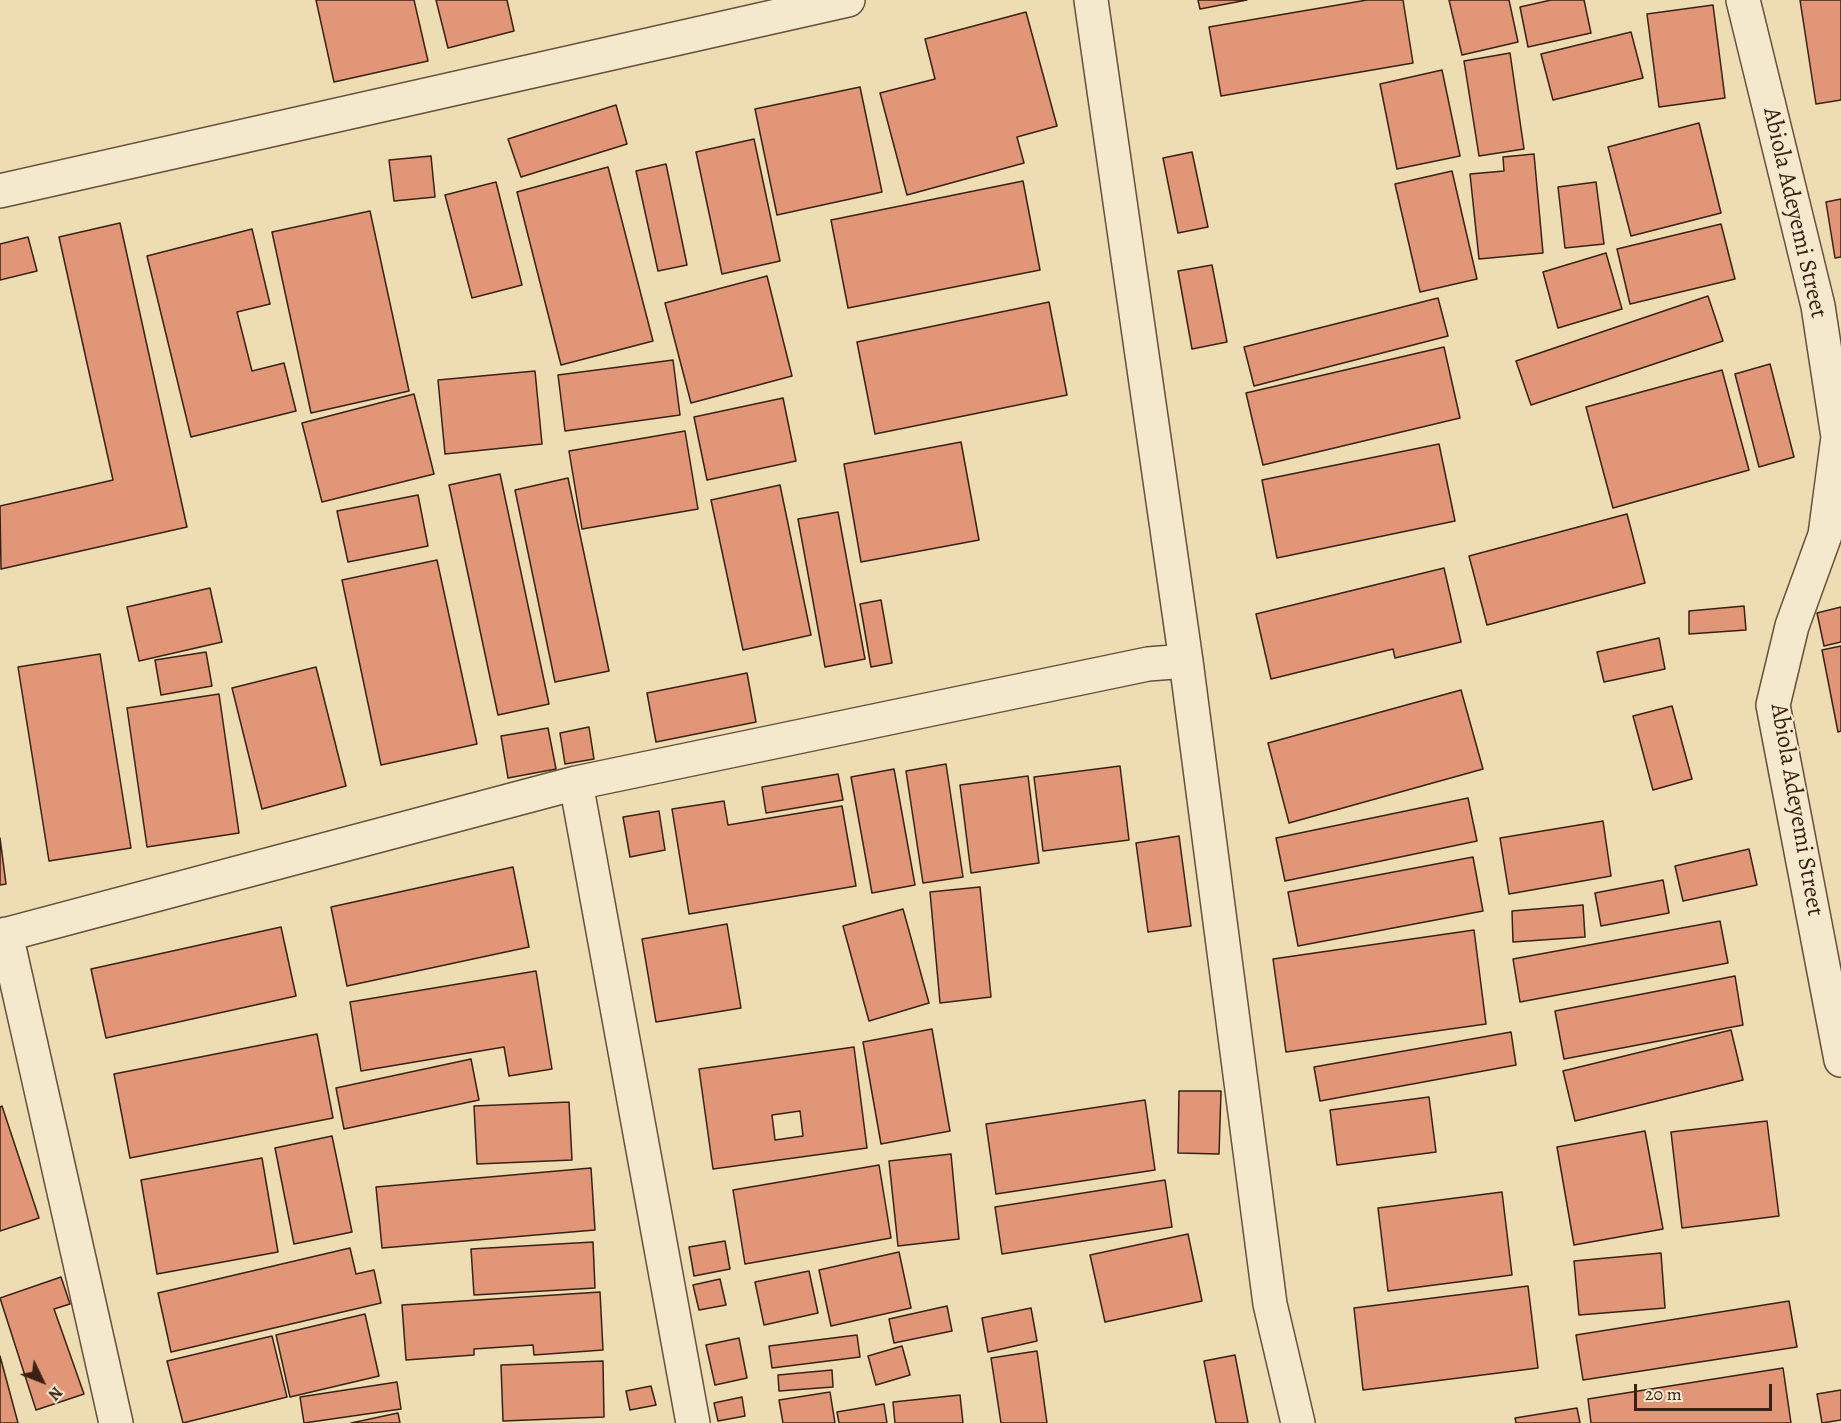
<!DOCTYPE html>
<html>
<head>
<meta charset="utf-8">
<style>
	body { margin:0 }
	#map { position:relative; width:1841px; height:1423px; overflow:hidden; background:#eedcb2; font-family:Alegreya,serif }
	canvas { display:block }
	.north { position:absolute; left:12px; top:1351px; width:60px; height:60px; -webkit-text-stroke:4px #f4e8cd; paint-order:stroke; rotate:133deg; font-size:16px; font-weight:700; line-height:24px; text-align:center; color:#392116 }
	.north::after { content:''; display:block; margin:auto; width:21px; height:27px; background:#392116; clip-path:polygon(50% 0,100% 100%,50% 72%,0 100%) }
	.scale { position:absolute; left:1634px; top:1384px; width:138px; height:27px; box-sizing:border-box; border:3px solid #392116; border-top:0; padding-left:8px; font-size:18px; line-height:21px; white-space:nowrap; color:#392116; -webkit-text-stroke:4px #f4e8cd; paint-order:stroke }
</style>
</head>
<body>
<div id="map">
<canvas width="1841" height="1423"></canvas>
<div class="north">N</div>
<div class="scale">20 m</div>
</div>
<script>
const ctx = document.querySelector('canvas').getContext('2d');
ctx.lineJoin = 'round';
function fillPath(path, color) { ctx.fillStyle = color; ctx.fill(path, 'evenodd'); }
const toPath = rows => new Path2D(rows.map(r => 'M' + r).join(''));
function trace(path, color, width, dash) { ctx.strokeStyle = color; ctx.lineWidth = width; ctx.lineCap = dash ? 'butt' : 'round'; ctx.setLineDash(dash || []); ctx.stroke(path); }
function label(font, color, halo, rows, align = 'center') {
  ctx.font = font + ' Alegreya,serif'; ctx.lineWidth = 4.5; ctx.setLineDash([]); ctx.textBaseline = 'middle'; ctx.strokeStyle = halo; ctx.fillStyle = color; for (const [text, x, y, turn = 0] of rows) {
    ctx.save(); ctx.translate(x, y); ctx.rotate((+turn || 0) * Math.PI / 180); ctx.textAlign = isNaN(turn) ? turn : align; if (halo) ctx.strokeText(text, 0, 0); ctx.fillText(text, 0, 0); ctx.restore();
  }
}
const building = toPath([
	[316,0,414,0,428,61,334,82,316,0],
	[436,0,507,0,514,31,448,48,436,0],
	[1198,0,1247,0,1200,9,1198,0],
	[1367,0,1403,0,1413,63,1221,96,1209,27,1367,0],
	[1449,0,1509,0,1518,42,1462,55,1449,0],
	[1551,0,1584,0,1591,33,1528,47,1520,7,1551,0],
	[1800,0,1841,0,1841,100,1816,104,1800,0],
	[1713,5,1725,98,1659,107,1647,14,1713,5],
	[1026,12,1057,126,1017,137,1024,163,907,195,880,93,935,79,925,39,1026,12],
	[1631,32,1643,78,1553,100,1541,54,1631,32],
	[1510,53,1524,149,1479,156,1464,61,1510,53],
	[1442,70,1460,156,1397,169,1380,84,1442,70],
	[860,87,882,192,777,215,755,109,860,87],
	[616,105,627,144,521,177,508,139,616,105],
	[1699,123,1721,213,1631,236,1608,147,1699,123],
	[754,139,780,261,722,274,696,152,754,139],
	[1192,152,1208,227,1178,233,1163,158,1192,152],
	[1534,154,1543,253,1479,259,1470,174,1504,171,1503,157,1534,154],
	[431,156,435,197,394,201,389,160,431,156],
	[666,164,687,265,658,271,636,171,666,164],
	[608,167,653,341,561,365,517,192,608,167],
	[1452,171,1477,279,1420,292,1395,184,1452,171],
	[1023,181,1040,270,848,308,831,220,1023,181],
	[496,182,522,285,472,298,445,195,496,182],
	[1596,182,1604,244,1565,248,1558,187,1596,182],
	[1841,199,1841,257,1835,258,1826,202,1841,199],
	[370,211,409,391,311,413,272,232,370,211],
	[120,223,187,527,1,569,0,506,113,480,59,237,120,223],
	[1721,224,1735,279,1630,304,1617,249,1721,224],
	[252,229,270,304,237,312,252,371,284,363,296,411,191,437,147,256,252,229],
	[28,237,37,271,0,280,0,244,28,237],
	[1606,253,1622,309,1558,328,1543,272,1606,253],
	[1212,265,1227,342,1192,349,1178,271,1212,265],
	[767,276,792,376,691,403,665,303,767,276],
	[1708,296,1723,341,1531,405,1516,361,1708,296],
	[1438,298,1448,336,1254,386,1244,347,1438,298],
	[1049,302,1067,395,875,434,857,342,1049,302],
	[1444,347,1460,418,1263,465,1246,393,1444,347],
	[673,360,680,415,565,431,558,375,673,360],
	[1770,364,1794,457,1759,467,1735,374,1770,364],
	[1722,370,1749,470,1613,508,1586,407,1722,370],
	[535,371,542,444,445,454,438,380,535,371],
	[414,394,434,474,322,502,302,423,414,394],
	[783,398,796,461,707,480,694,417,783,398],
	[685,431,698,509,582,529,569,451,685,431],
	[961,442,979,540,861,562,844,464,961,442],
	[1439,444,1455,521,1277,558,1262,480,1439,444],
	[500,474,549,704,498,715,449,485,500,474],
	[568,478,609,671,555,682,515,490,568,478],
	[780,485,811,635,743,650,711,500,780,485],
	[418,495,428,546,348,562,337,511,418,495],
	[838,512,865,659,825,667,798,519,838,512],
	[1627,514,1645,583,1487,625,1469,556,1627,514],
	[437,560,477,744,381,765,342,580,437,560],
	[1444,568,1461,642,1395,658,1393,649,1271,679,1256,614,1444,568],
	[210,588,222,642,139,661,127,607,210,588],
	[881,600,892,663,871,667,860,604,881,600],
	[1744,606,1746,630,1689,634,1689,611,1744,606],
	[1841,607,1841,642,1824,646,1817,613,1841,607],
	[1659,638,1665,669,1604,682,1597,652,1659,638],
	[1841,646,1841,731,1838,732,1822,650,1841,646],
	[206,652,212,686,161,695,155,660,206,652],
	[100,654,131,848,49,861,18,667,100,654],
	[316,667,346,786,262,809,232,688,316,667],
	[747,673,756,722,656,742,647,693,747,673],
	[1461,690,1483,769,1289,823,1268,743,1461,690],
	[219,694,239,833,147,847,127,708,219,694],
	[1672,706,1692,779,1653,790,1633,716,1672,706],
	[589,727,594,759,565,764,560,733,589,727],
	[548,728,556,769,508,778,501,736,548,728],
	[946,764,963,877,923,883,906,771,946,764],
	[1120,766,1129,840,1043,851,1034,777,1120,766],
	[894,769,915,885,872,893,851,777,894,769],
	[838,774,843,800,766,813,762,787,838,774],
	[1028,776,1039,863,971,873,960,785,1028,776],
	[1468,798,1477,841,1285,881,1276,838,1468,798],
	[724,801,728,825,842,806,856,886,689,914,672,809,724,801],
	[659,811,665,850,630,857,623,817,659,811],
	[1603,821,1611,876,1509,894,1500,838,1603,821],
	[1179,836,1191,926,1148,932,1136,843,1179,836],
	[0,838,6,884,0,885,0,838],
	[1749,849,1757,885,1683,901,1675,866,1749,849],
	[1473,857,1483,911,1298,946,1288,892,1473,857],
	[513,867,529,947,347,986,331,907,513,867],
	[1663,880,1669,913,1601,926,1595,893,1663,880],
	[980,887,991,997,940,1003,930,892,980,887],
	[1583,905,1585,937,1513,942,1512,911,1583,905],
	[903,909,929,1003,869,1021,843,926,903,909],
	[1720,921,1728,963,1520,1002,1513,959,1720,921],
	[727,924,741,1008,656,1022,642,939,727,924],
	[281,927,296,996,106,1038,91,969,281,927],
	[1474,930,1486,1024,1286,1052,1273,959,1474,930],
	[536,971,552,1069,509,1076,504,1047,361,1071,350,1002,536,971],
	[1735,976,1743,1025,1564,1059,1555,1011,1735,976],
	[932,1029,950,1131,881,1144,863,1042,932,1029],
	[1731,1030,1743,1080,1575,1121,1563,1071,1731,1030],
	[1511,1032,1516,1065,1320,1101,1314,1067,1511,1032],
	[317,1034,333,1118,130,1158,114,1074,317,1034],
	[854,1047,867,1148,713,1169,699,1069,854,1047],
	[800,1111,803,1136,775,1140,772,1115,800,1111],
	[471,1059,479,1100,344,1129,336,1088,471,1059],
	[1179,1091,1221,1091,1219,1154,1178,1153,1179,1091],
	[1429,1097,1436,1152,1337,1165,1330,1110,1429,1097],
	[1145,1100,1155,1170,996,1194,986,1124,1145,1100],
	[569,1102,572,1160,477,1164,474,1106,569,1102],
	[2,1106,39,1218,0,1231,0,1107,2,1106],
	[1767,1121,1779,1216,1682,1228,1671,1132,1767,1121],
	[1645,1131,1663,1229,1574,1245,1557,1147,1645,1131],
	[332,1136,352,1232,294,1244,275,1148,332,1136],
	[951,1154,959,1239,898,1246,889,1161,951,1154],
	[262,1158,278,1252,157,1274,141,1180,262,1158],
	[879,1165,891,1238,745,1264,733,1190,879,1165],
	[591,1168,595,1230,382,1248,376,1187,591,1168],
	[1165,1180,1172,1227,1002,1254,995,1207,1165,1180],
	[1502,1192,1512,1275,1388,1291,1378,1208,1502,1192],
	[1188,1234,1202,1301,1105,1322,1090,1255,1188,1234],
	[725,1241,730,1269,694,1276,689,1247,725,1241],
	[593,1242,595,1288,474,1295,471,1249,593,1242],
	[350,1248,356,1274,374,1270,381,1303,171,1352,158,1293,350,1248],
	[899,1252,911,1308,831,1326,819,1270,899,1252],
	[1661,1253,1665,1308,1579,1315,1574,1261,1661,1253],
	[809,1271,818,1313,764,1325,755,1282,809,1271],
	[61,1277,70,1304,54,1309,84,1394,36,1410,0,1298,61,1277],
	[720,1279,726,1305,699,1310,693,1285,720,1279],
	[1528,1286,1538,1368,1363,1390,1354,1308,1528,1286],
	[600,1292,603,1350,534,1355,533,1345,474,1349,474,1355,406,1360,402,1305,600,1292],
	[1789,1301,1797,1347,1583,1380,1576,1335,1789,1301],
	[947,1306,952,1331,894,1343,889,1319,947,1306],
	[1031,1308,1037,1341,988,1352,982,1318,1031,1308],
	[365,1314,379,1376,290,1397,276,1335,365,1314],
	[857,1335,860,1357,772,1368,769,1346,857,1335],
	[272,1336,287,1397,183,1423,167,1361,272,1336],
	[739,1338,747,1378,715,1385,706,1345,739,1338],
	[902,1346,910,1375,876,1385,868,1356,902,1346],
	[1037,1351,1047,1423,1001,1423,991,1358,1037,1351],
	[1235,1355,1248,1423,1216,1423,1204,1361,1235,1355],
	[0,1356,18,1423,0,1423,0,1356],
	[603,1361,604,1417,503,1421,501,1365,603,1361],
	[1783,1368,1791,1423,1591,1423,1588,1399,1783,1368],
	[832,1370,833,1387,779,1391,778,1375,832,1370],
	[397,1382,401,1409,304,1423,300,1397,397,1382],
	[651,1386,656,1405,630,1410,626,1391,651,1386],
	[1841,1390,1841,1420,1822,1423,1817,1394,1841,1390],
	[830,1392,835,1423,783,1423,779,1400,830,1392],
	[960,1395,963,1423,895,1423,893,1402,960,1395],
	[742,1397,745,1416,718,1421,714,1403,742,1397],
	[884,1404,887,1423,839,1423,837,1412,884,1404],
	[1577,1408,1580,1423,1516,1423,1515,1418,1577,1408],
	[398,1413,400,1423,351,1423,398,1413]
]);
const minor = toPath([
	[1091,0,1186,661,1270,1304,1298,1423],
	[1743,0,1818,306,1838,437,1825,535,1792,626,1773,705,1841,1060],
	[0,191,848,0],
	[576,783,693,1423],
	[6,934,116,1423],
	[0,936,576,783,1148,664,1186,661]
]);
const streetNames = [
	["Abiola Adeyemi Street",1794,213,77],
	["Abiola Adeyemi Street",1796,810,80]
];
fillPath(building, '#e19677');
trace(building, '#392116', 1.5);
trace(minor, '#66503d', 36);
trace(minor, '#f4e8cd', 33);
label('24px', '#392116', '#f4e8cd', streetNames);
</script>
</body>
</html>
